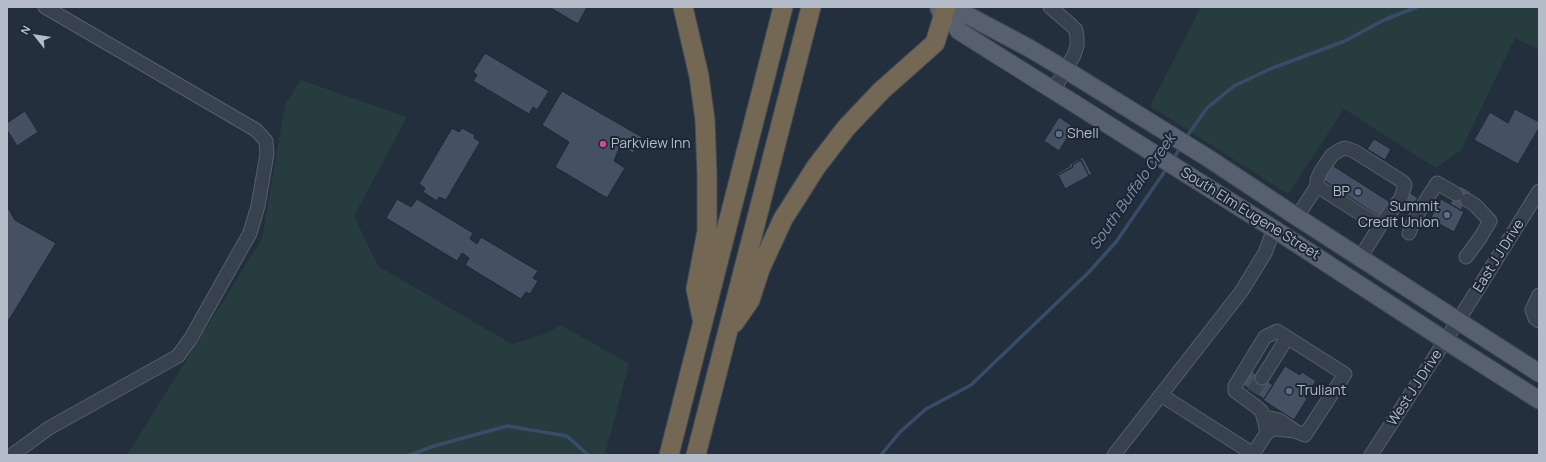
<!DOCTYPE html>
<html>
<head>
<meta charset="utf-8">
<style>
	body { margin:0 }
	#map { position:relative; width:1546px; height:462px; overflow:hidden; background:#242f3e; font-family:Manrope,sans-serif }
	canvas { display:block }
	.frame { position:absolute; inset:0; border:8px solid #b4bcc9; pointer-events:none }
	.north { position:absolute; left:16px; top:16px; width:40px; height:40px; -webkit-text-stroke:3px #1d2633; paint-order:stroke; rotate:300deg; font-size:11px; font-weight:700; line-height:16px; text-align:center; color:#b4bcc9 }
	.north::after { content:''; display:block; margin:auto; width:14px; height:18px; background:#b4bcc9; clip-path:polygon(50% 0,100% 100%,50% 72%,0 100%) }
</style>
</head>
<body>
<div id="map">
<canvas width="1546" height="462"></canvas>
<div class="frame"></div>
<div class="north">N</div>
</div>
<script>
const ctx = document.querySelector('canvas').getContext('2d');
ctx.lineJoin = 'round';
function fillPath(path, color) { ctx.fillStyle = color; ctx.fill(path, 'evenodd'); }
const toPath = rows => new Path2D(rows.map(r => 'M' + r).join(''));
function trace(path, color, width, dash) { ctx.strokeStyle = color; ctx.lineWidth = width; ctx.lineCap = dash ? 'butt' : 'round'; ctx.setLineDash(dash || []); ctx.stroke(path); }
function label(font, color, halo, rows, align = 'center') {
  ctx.font = font + ' Manrope,sans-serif'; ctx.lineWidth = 4; ctx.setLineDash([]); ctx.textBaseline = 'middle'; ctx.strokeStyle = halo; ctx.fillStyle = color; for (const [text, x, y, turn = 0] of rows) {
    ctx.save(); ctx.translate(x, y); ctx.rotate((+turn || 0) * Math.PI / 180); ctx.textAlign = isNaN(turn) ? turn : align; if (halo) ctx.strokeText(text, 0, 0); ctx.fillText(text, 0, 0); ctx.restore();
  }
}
const green = toPath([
	[1201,7,1539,7,1539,50,1515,38,1461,150,1436,168,1344,109,1288,194,1150,106],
	[301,80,407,117,354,216,378,266,512,344,545,334,561,325,629,364,605,455,127,455,262,239,285,105]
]);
const stream = toPath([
	[1185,139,1207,108,1234,86,1270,69,1345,41,1384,20,1417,7],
	[1173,160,1181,146],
	[410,455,434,446,507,426,567,436,588,455],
	[881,455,900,432,926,409,971,385,1089,272,1116,242,1167,168]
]);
const building = toPath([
	[549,7,587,7,578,24,549,7],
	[485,53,549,91,537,110,533,107,529,114,473,81,477,75,473,72,485,53],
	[562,91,642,137,633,153,620,146,614,161,625,168,607,198,555,167,569,142,542,125,562,91],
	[1515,109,1539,122,1539,128,1518,164,1474,140,1490,112,1508,123,1515,109],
	[25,111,38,132,17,146,7,130,7,123,25,111],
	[1059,117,1074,127,1059,151,1044,141,1059,117],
	[452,128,459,132,462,128,475,135,474,138,480,142,446,200,439,197,437,201,423,192,425,188,419,184,452,128],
	[1374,139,1391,149,1385,160,1367,149,1374,139],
	[1083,157,1092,174,1089,176,1081,160,1072,165,1073,167,1058,175,1065,189,1064,189,1056,174,1070,166,1068,165,1083,157],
	[1081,160,1089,176,1065,189,1058,175,1073,167,1072,165,1081,160],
	[1332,165,1393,204,1383,219,1323,180,1332,165],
	[1460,186,1471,192,1461,210,1450,204,1460,186],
	[1409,192,1418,198,1409,210,1401,204,1409,192],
	[397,199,411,207,417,199,473,233,470,239,477,244,481,237,538,271,533,278,538,281,530,294,526,292,521,299,465,265,469,258,462,253,457,261,386,218,397,199],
	[1441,199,1464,212,1454,232,1430,219,1441,199],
	[7,206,15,220,56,243,9,320,7,319,7,206],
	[1285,366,1300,375,1302,372,1316,381,1305,397,1307,399,1294,420,1263,400,1285,366],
	[1251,371,1273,385,1264,399,1242,384,1251,371]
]);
const minorTunnel = toPath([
	[1253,392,1262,378]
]);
const minor = toPath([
	[1050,7,1071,25,1076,30,1077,37,1077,46,1074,55,1053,91],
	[1317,186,1317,180,1321,171,1332,155,1340,150,1345,148,1354,151,1403,182,1405,185,1401,198,1380,226],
	[1297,217,1317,186,1380,226,1360,258],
	[1409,233,1415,218,1437,183,1456,194],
	[1466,257,1480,238,1490,221,1475,205,1467,200],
	[1539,295,1532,310,1535,318,1539,321],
	[1262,378,1287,338],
	[1161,395,1255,455],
	[1264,419,1270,418,1279,420,1295,431,1305,435,1345,374,1277,331,1265,337,1235,386,1235,391,1258,408,1262,412,1266,427,1266,434],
	[1253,454,1266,434,1271,430,1275,429,1295,431],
	[12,455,49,428,178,356,191,338,250,233,258,206,267,154,266,141,256,130,45,7],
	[1114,455,1241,292,1265,253,1274,229],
	[1371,455,1458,321,1539,191]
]);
const major = toPath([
	[939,9,945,12,967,15,1029,48,1066,70,1208,158,1297,217,1539,373],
	[945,12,959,31,1274,229,1446,341,1539,400]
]);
const highway = toPath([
	[683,7,699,76,705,120,707,175,707,231,696,289,702,318],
	[734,323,750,300,760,269,783,219,816,167,846,128,881,91,935,43,946,7],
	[669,455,783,7],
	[696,455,811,7]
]);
const markers = [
	[1059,134,4,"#5c6f8a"],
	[603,144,4,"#d1479c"],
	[1358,192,4,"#5c6f8a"],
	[1447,215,4,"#5c6f8a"],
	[1289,391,4,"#5c6f8a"]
];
const poiNames = [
	["Shell",1067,134],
	["Parkview Inn",611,144],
	["BP",1350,192,"right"],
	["Summit",1439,207,"right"],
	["Credit Union",1439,223,"right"],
	["Truliant",1297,391]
];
const streetNames = [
	["South Elm Eugene Street",1250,214,32],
	["East J J Drive",1499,256,-58],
	["West J J Drive",1415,388,-57]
];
const waterNames = [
	["South Buffalo Creek",1133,192,-55]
];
fillPath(green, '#263c3f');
trace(stream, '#394c67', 3.5);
fillPath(building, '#455162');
trace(building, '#1f2835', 1);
trace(minorTunnel, '#3a4453', 13, [13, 6]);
trace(minor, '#565f6c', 15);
trace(major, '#414a57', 19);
trace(highway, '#434c59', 21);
trace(minor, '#38414e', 13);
trace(major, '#56606e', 17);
trace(highway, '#746855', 19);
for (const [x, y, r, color] of markers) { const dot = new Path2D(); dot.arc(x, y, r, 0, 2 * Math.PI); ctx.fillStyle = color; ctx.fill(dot); trace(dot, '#1d2633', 1.5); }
label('14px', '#b4bcc9', '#1d2633', poiNames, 'left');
label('14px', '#b4bcc9', '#1d2633', streetNames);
label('italic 15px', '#7c92b1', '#1d2633', waterNames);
</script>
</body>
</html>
